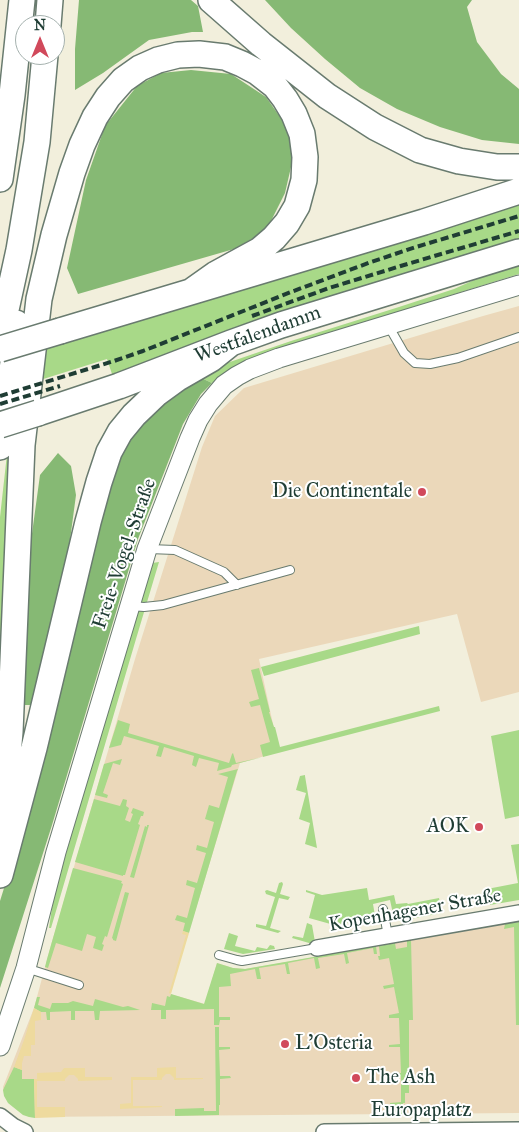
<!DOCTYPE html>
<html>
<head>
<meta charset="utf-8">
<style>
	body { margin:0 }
	#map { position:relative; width:519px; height:1132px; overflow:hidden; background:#f2efdc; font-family:"IM FELL Great Primer",serif }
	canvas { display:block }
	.north { position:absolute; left:15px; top:15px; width:50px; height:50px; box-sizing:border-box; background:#fff; border:1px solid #a5b1ae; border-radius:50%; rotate:0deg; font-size:14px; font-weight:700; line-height:20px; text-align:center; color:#1f3d34 }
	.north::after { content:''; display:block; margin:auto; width:18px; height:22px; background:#d1495b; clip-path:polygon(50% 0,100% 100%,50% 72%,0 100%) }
</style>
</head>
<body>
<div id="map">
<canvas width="519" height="1132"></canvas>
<div class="north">N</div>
</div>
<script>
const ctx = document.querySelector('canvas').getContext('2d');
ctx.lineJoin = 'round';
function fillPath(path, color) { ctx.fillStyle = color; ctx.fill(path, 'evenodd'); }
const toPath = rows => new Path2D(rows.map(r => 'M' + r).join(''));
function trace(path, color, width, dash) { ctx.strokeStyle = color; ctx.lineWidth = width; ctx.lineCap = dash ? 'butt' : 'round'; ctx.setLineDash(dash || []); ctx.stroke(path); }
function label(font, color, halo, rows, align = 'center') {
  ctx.font = font + ' "IM FELL Great Primer",serif'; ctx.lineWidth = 4; ctx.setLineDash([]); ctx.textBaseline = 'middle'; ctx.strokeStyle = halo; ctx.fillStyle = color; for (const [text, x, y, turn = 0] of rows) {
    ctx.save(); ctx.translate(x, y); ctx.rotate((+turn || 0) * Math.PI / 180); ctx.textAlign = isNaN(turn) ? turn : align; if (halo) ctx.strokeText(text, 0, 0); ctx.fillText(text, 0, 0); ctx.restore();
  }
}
const built = toPath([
	[519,306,519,692,481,702,457,614,259,659,279,752,240,763,170,994,205,1004,217,963,233,968,245,969,519,922,519,1113,29,1117,24,1114,4,1094,3,1087,34,1008,51,945,135,659,202,447,215,416,244,388,483,316]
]);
const green = toPath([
	[519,202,519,241,113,377,107,359,37,381,39,356,46,348],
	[519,264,519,274,278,349,249,359,212,383,197,376,224,364,291,341,399,307,454,289,492,272],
	[16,443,0,778,0,517,8,445],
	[159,562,136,639,51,928,49,928,53,901,67,850,152,563],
	[419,626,420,634,264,676,261,667],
	[259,668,270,712,269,712,274,727,275,727,280,747,439,706,440,711,232,765,231,767,217,771,219,763,199,758,196,767,192,765,194,756,164,747,161,757,156,756,159,746,124,736,121,745,109,748,118,720,130,724,128,733,229,763,232,754,233,753,236,763,263,757,260,745,270,742,260,705,251,707,249,702,259,699,251,670],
	[519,730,519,816,505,819,491,736],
	[122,759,120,765,113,763,103,793,108,795,107,798,95,795,104,764],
	[238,769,237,771,189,933,183,931,185,923,175,920,177,915,187,918,195,888,186,885,187,880,197,883,206,853,196,850,197,845,207,848,214,822,205,819,209,805,219,808,228,777,218,774],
	[305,775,305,776,317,848,305,844,310,823,299,819,306,793,296,790,300,776],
	[94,799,120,806,123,799,127,800,126,806,129,808,125,820,130,822,133,814,131,813,133,808,144,812,143,816,141,816,138,824,140,825,125,875,123,875,123,876,75,862],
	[147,825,149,825,134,878,130,877,145,826,147,827],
	[519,844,519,900,490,905,487,889,518,883,511,845],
	[73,868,122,881,121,883,123,884,107,937,105,936,102,944,104,945,102,951,93,948,96,937,87,934,82,951,56,943,48,968,45,967,47,959],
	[282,882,283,884,280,894,290,897,288,900,279,898,270,928,281,931,278,933,256,927,256,924,266,926,275,897,266,894,265,891,267,890,276,893,279,883],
	[367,888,369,900,394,895,396,904,407,903,408,904,439,898,442,913,399,921,396,919,393,914,390,900,373,904,375,916,372,918,334,925,309,918,315,895,306,892,306,890,322,895],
	[125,892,129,893,116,941,113,940,113,939,112,938],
	[519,922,519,1025,516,1025,514,927,504,929,505,924],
	[307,923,312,925,315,942,309,943,292,938,293,936,303,938],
	[229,933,238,936,235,946,255,951,257,947,267,949,270,945,274,946,275,949,243,954,224,949],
	[411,940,413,1020,409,1020,409,1093,405,1093,405,1103,403,1103,403,1114,390,1114,390,1103,401,1102,401,1077,389,1077,389,1074,401,1073,400,1047,389,1047,389,1045,400,1044,399,1018,389,1018,389,1015,399,1013,394,987,384,989,383,986,394,984,389,958,379,960,378,956,380,956,379,946,395,943,396,949,407,947,407,941],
	[376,946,377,954,374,954,373,948,347,953,349,963,346,964,344,954,318,958,320,968,316,969,314,958,288,963,290,974,287,974,285,964,259,968,261,979,257,979,255,969,230,974,231,986,219,987,219,1017,230,1017,230,1020,220,1020,219,1025,214,1025,214,1009,166,1010,166,1019,161,1019,161,1010,151,1010,152,1003,165,1006,167,996,170,997,171,994,204,1004,217,963,233,968,245,969],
	[37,997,40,997,38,1005,50,1009,52,1003,68,1003,73,1001,93,1006,95,999,123,1007,128,1006,140,1010,100,1011,99,1020,95,1020,94,1011,75,1011,75,1020,71,1020,71,1011,50,1012,50,1020,47,1020,46,1012,41,1012,34,1008],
	[215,1027,219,1027,219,1047,230,1047,230,1049,219,1050,220,1076,230,1076,231,1078,220,1079,220,1105,219,1105,219,1115,175,1116,175,1109,204,1108,204,1111,216,1111],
	[14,1067,22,1070,22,1079,34,1079,35,1118,29,1117,23,1115,8,1103,4,1096,3,1090]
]);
const forest = toPath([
	[79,0,191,0,198,6,203,32,192,32,149,40,103,73,75,90,75,49],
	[265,0,472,0,467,7,477,42,501,74,519,89,519,144,482,140,440,127,397,109,360,88,325,59,291,28],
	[191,70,231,74,266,97,285,124,294,154,285,193,266,231,234,249,78,294,67,268,86,180,105,126,137,86,161,73],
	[197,376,212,383,201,394,183,424,138,539,52,825,0,988,0,901,5,885,86,569,111,480,135,425],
	[58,453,71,466,76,495,68,555,33,705,21,705,27,570,40,475]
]);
const sand = toPath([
	[183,931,189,933,171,994,169,993,186,935,182,934],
	[34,1008,41,1012,41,1020,35,1021,35,1045,31,1045,31,1056,24,1056,22,1063,22,1070,14,1067,24,1040],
	[176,1067,176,1078,203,1078,203,1079,174,1080,174,1078,170,1074,166,1074,162,1078,162,1080,133,1080,133,1106,162,1106,162,1107,120,1109,120,1104,131,1103,131,1077,157,1077,157,1068],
	[64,1068,85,1068,85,1077,112,1077,112,1080,78,1081,78,1079,74,1075,69,1075,65,1079,65,1081,37,1081,37,1107,65,1107,65,1117,35,1118,34,1079,37,1079,37,1073,61,1072]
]);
const service = toPath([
	[388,325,404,353,415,363,430,364,458,358,519,337],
	[149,549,175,550,224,572,237,585],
	[130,606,144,607,163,605,290,570],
	[383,909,388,936],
	[219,955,237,960,242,961,317,948],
	[26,968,79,985]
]);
const minor = toPath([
	[317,948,519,913],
	[0,1116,13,1126,25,1132],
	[324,1132,519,1130]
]);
const tertiary = toPath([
	[0,1046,26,968,56,852,147,549,190,438,198,420,208,404,224,385,237,376,250,369,279,358,519,285]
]);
const trunk = toPath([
	[211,0,261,44,327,96,375,127,420,150,459,161,497,167,519,167],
	[48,25,50,0],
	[0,179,12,95,22,0],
	[60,331,424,222,519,191],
	[0,337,19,250,37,142,45,55],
	[38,413,119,386,231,343,281,325,519,252],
	[0,447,13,363,16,323],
	[0,836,3,813,10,732,22,445,39,299,54,235,72,173,82,145,95,117,108,97,123,80,140,68,158,60,178,55,199,54,225,57,242,64,257,72,275,86,285,99,294,114,302,134,305,157,304,180,297,206,287,223,274,238,260,250,216,274,192,291],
	[0,875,34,748,88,522,99,482,109,452,120,432,134,415,156,394,178,378,211,359,231,343]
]);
const rail = toPath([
	[252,316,329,288,404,265,519,231],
	[0,396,114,361,143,351,291,292,371,262,416,247,519,216],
	[0,404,60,386]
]);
const trunkBridge = toPath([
	[0,349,60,331],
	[0,425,38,413]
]);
const markers = [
	[422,492,5,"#d1495b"],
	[479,827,5,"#d1495b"],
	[285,1044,5,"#d1495b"],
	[356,1078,5,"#d1495b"]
];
const streetNames = [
	["Westfalendamm",258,335,-20],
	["Freie-Vogel-Straße",125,554,-71],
	["Kopenhagener Straße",415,911,-10],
	["Europaplatz",421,1111]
];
const poiNames = [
	["Die Continentale",412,492],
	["AOK",469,827],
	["L'Osteria",295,1044,"left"],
	["The Ash",366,1078,"left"]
];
fillPath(built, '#ebd8ba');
fillPath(green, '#a8d988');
fillPath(forest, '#86b974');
fillPath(sand, '#eeda9e');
trace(service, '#697b6f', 10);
trace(minor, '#697b6f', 18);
trace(tertiary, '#697b6f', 21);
trace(trunk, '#697b6f', 28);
trace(service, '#fff', 8);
trace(minor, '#fff', 15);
trace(tertiary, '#fff', 19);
trace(trunk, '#fff', 25);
trace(rail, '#1f3d34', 4, [8, 4]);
trace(trunkBridge, '#697b6f', 28, []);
trace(trunkBridge, '#fff', 25);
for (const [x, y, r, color] of markers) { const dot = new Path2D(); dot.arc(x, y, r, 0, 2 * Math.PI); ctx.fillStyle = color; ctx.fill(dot); trace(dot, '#fff', 2); }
label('20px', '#1f3d34', '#fff', streetNames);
label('20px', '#1f3d34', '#fff', poiNames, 'right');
</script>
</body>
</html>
